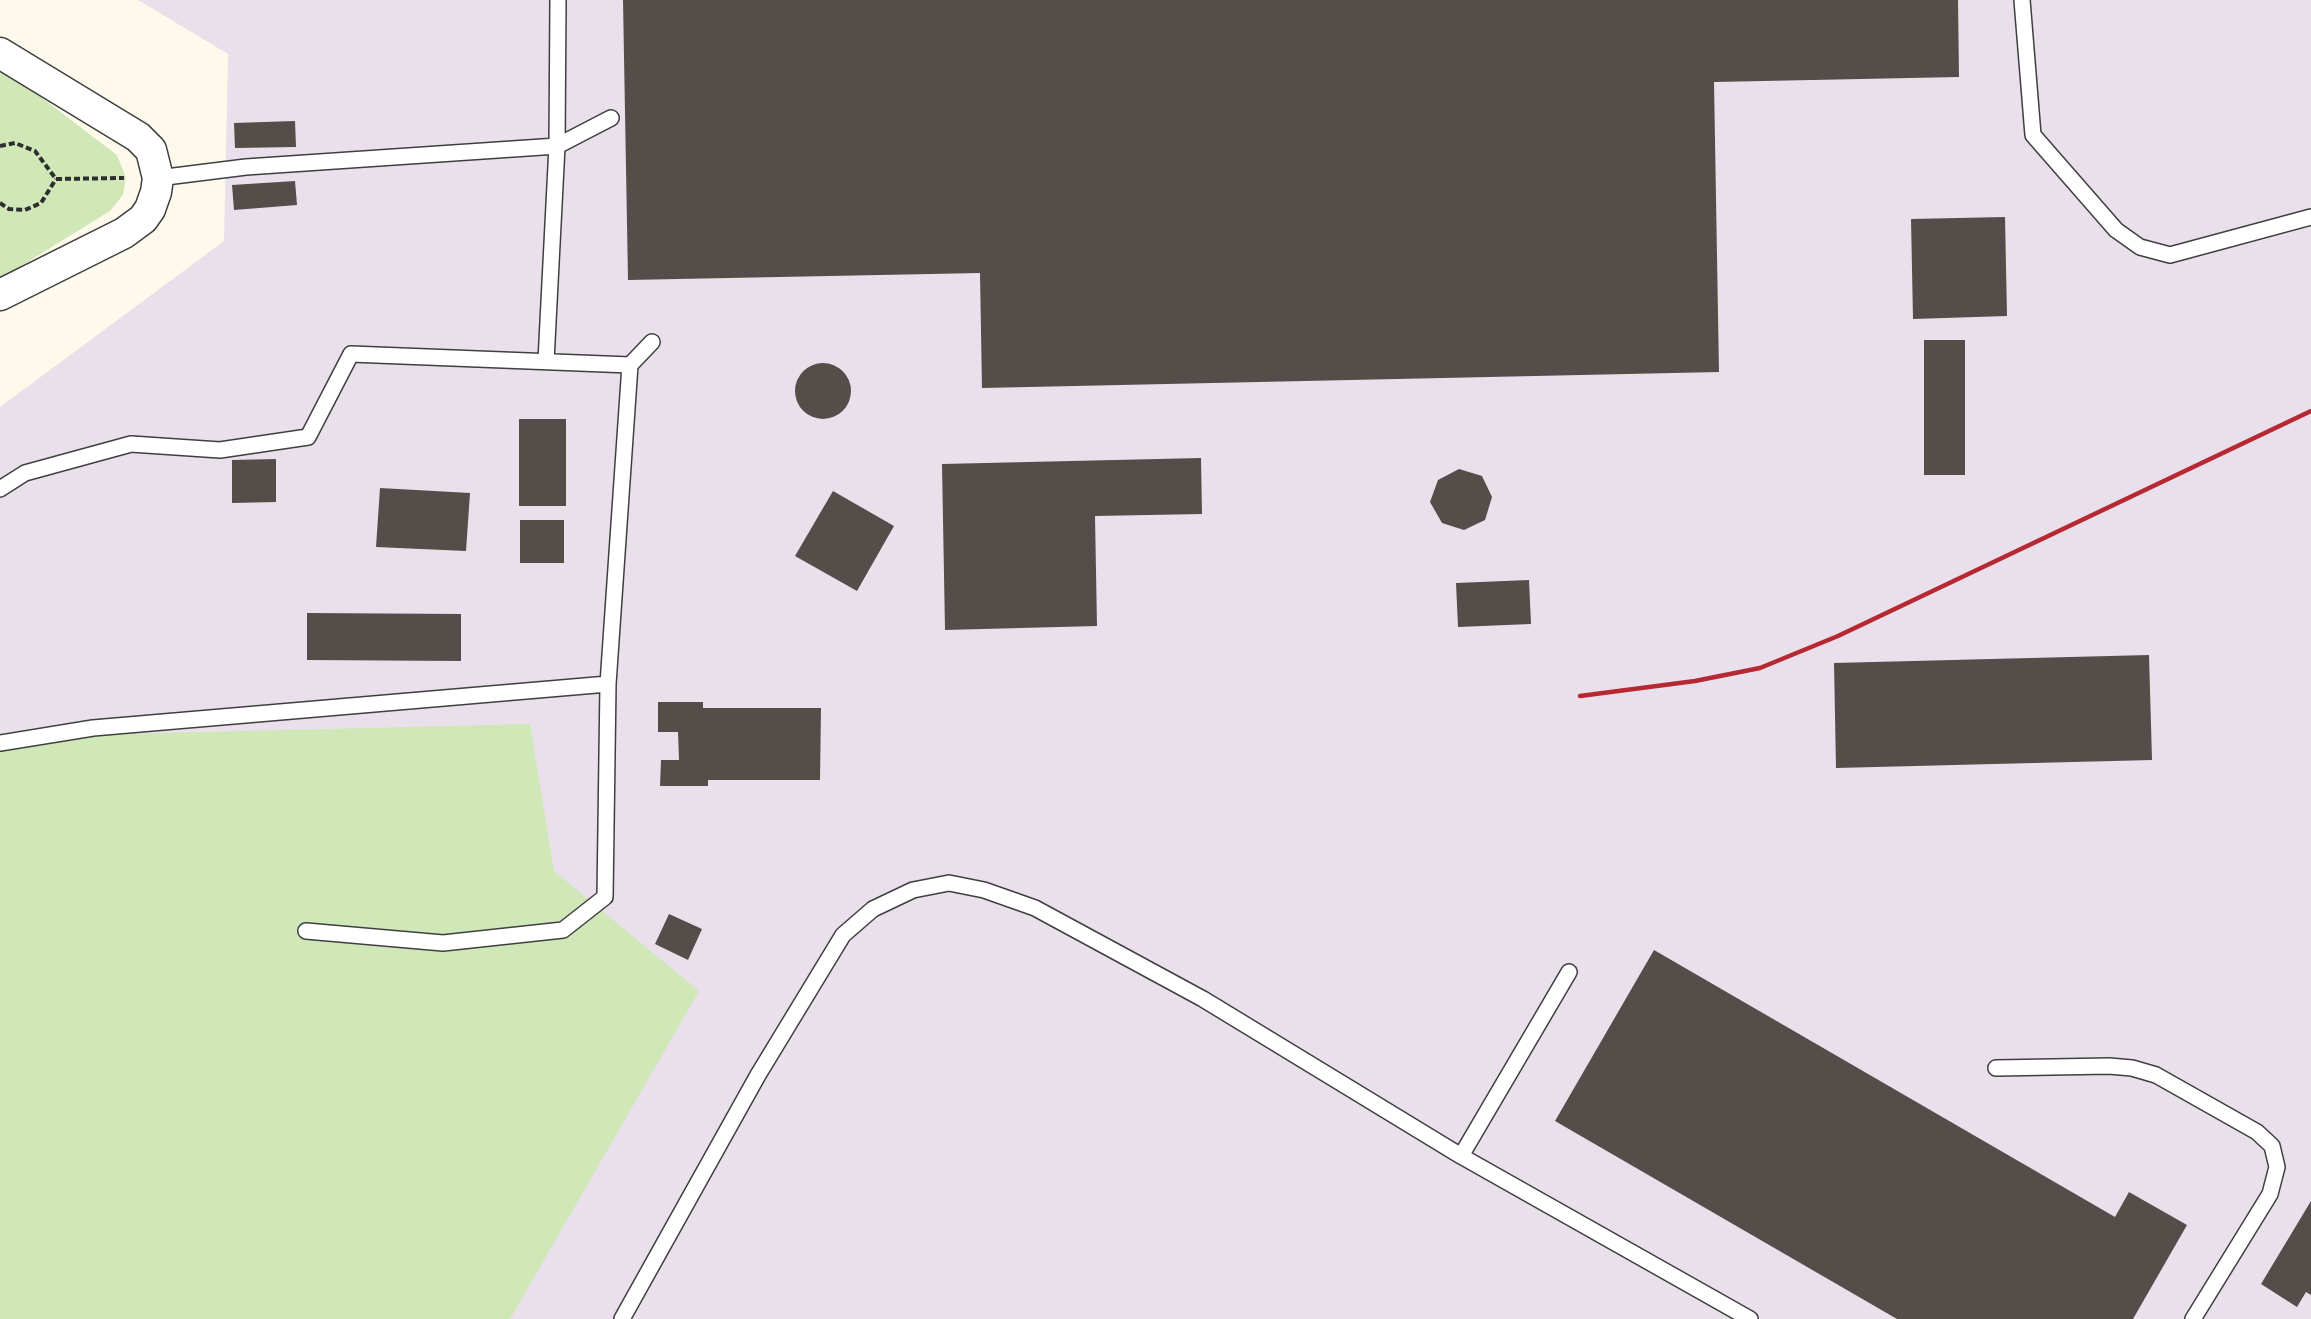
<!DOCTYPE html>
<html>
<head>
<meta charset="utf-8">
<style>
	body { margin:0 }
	canvas { display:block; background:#fefaeb }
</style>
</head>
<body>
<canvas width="2311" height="1319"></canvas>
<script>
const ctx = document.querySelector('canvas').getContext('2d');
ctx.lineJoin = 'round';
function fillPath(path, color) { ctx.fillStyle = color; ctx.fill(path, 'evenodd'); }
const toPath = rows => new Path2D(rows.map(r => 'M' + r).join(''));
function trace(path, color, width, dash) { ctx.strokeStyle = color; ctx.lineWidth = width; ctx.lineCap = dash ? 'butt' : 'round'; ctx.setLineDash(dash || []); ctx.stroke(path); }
const industrial = toPath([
	[138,0,2311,0,2311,1319,0,1319,0,407,224,241,228,54]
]);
const green = toPath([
	[0,66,117,155,126,178,123,195,110,211,0,279],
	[530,724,554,871,699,991,510,1319,0,1319,0,737]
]);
const building = toPath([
	[623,0,1958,0,1959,77,1714,82,1719,372,982,388,980,273,628,280],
	[295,121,296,147,235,148,234,123],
	[295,181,297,205,234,210,232,185],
	[2005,217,2007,316,1913,319,1911,219],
	[1924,340,1965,340,1965,475,1924,475],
	'795 391a28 28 0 1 1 56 0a28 28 0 1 1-56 0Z',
	[519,419,566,419,566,506,519,506],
	[1201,458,1202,514,1095,516,1097,626,945,630,942,464],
	[276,459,276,502,232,503,232,460],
	[1459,469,1482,476,1492,497,1485,520,1464,530,1442,523,1430,502,1438,480],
	[380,488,470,493,466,551,376,547],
	[833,491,894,526,857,591,795,556],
	[520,520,564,520,564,563,520,563],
	[1529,580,1531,624,1458,627,1456,583],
	[307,613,461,614,461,661,307,660],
	[2149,655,2152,760,1836,768,1834,663],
	[658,702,703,702,703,708,821,708,820,780,708,780,708,786,660,786,661,760,679,760,678,732,658,732],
	[669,914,702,929,688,960,655,944],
	[1654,950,2115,1217,2129,1192,2187,1225,2133,1319,1897,1319,1555,1121],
	[2311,1201,2311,1295,2306,1292,2297,1307,2261,1284]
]);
const path = toPath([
	[0,146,15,143,35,151,56,179],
	[56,179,124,178],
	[0,203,9,209,25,210,41,203,56,179]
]);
const service = toPath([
	[2022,0,2033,135,2116,230,2140,247,2170,255,2311,217],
	[158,178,246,167,557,146,611,118],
	[546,361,557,146,558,0],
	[0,489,25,473,131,444,220,450,308,437,351,354,630,365],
	[608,684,630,365,652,342],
	[0,743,93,728,608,684,605,897,563,930,443,943,306,931],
	[1569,972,1461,1156,1750,1319],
	[1996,1068,2109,1066,2132,1068,2156,1075,2257,1132,2272,1146,2277,1167,2270,1194,2193,1319],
	[622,1319,758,1075,843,935,873,909,913,890,949,883,984,890,1035,908,1203,999,1461,1156]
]);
const minor = toPath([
	[0,53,138,137,151,150,158,178,156,192,150,209,143,219,124,233,0,295]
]);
const rail = toPath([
	[1580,696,1695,681,1760,668,1838,636,2311,411]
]);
fillPath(industrial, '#e9e0eb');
fillPath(green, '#d0e7b7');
fillPath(building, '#544d49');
trace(service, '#3f3f3f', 18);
trace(minor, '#3f3f3f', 33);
trace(path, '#2e2e2e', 4, [6, 3]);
trace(service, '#fff', 15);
trace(minor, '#fff', 30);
trace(rail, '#b62932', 4.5);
</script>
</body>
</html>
